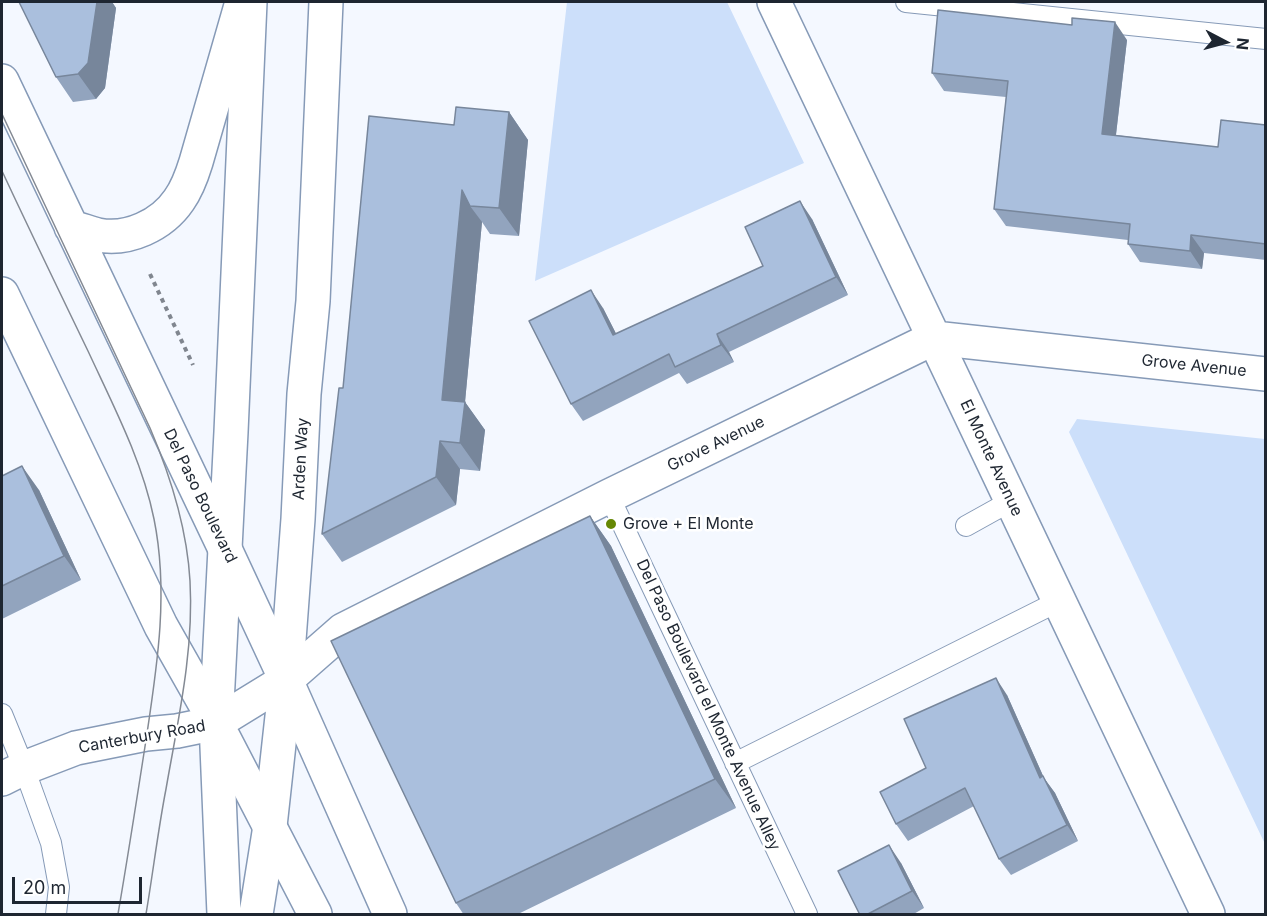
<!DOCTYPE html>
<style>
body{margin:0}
#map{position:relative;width:1267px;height:916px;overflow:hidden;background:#f4f8ff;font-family:Inter,sans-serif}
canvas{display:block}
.frame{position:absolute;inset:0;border:3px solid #1e2631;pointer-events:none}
.north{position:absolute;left:1195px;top:12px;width:60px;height:60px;-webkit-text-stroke:4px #fff;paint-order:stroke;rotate:96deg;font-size:16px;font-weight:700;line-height:24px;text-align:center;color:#1e2631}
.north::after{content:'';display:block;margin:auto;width:21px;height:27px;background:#1e2631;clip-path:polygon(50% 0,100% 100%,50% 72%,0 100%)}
.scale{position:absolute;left:12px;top:877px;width:130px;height:27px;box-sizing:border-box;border:3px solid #1e2631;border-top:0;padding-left:8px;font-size:18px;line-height:21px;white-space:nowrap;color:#1e2631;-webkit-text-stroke:4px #fff;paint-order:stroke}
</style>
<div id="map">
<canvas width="1267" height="916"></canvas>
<div class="frame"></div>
<div class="north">N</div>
<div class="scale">20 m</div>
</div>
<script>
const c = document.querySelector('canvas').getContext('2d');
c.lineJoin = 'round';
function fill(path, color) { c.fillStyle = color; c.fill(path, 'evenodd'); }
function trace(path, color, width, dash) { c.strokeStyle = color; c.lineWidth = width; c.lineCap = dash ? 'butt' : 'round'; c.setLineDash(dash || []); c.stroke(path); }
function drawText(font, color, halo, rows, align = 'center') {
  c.font = font + ' Inter,sans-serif'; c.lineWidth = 5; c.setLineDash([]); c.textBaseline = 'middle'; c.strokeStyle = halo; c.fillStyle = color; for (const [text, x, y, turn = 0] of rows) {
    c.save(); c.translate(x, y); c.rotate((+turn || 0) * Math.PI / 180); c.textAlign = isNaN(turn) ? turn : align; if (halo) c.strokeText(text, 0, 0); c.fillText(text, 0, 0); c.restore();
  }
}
const green = new Path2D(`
 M567,2H727L804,163L535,281Z
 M1077,419L1265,439V844L1069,432Z`);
const path = new Path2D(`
 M150,274L193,365`);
const service = new Path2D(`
 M906,2L1266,39
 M609,496L807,914
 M966,526L1011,501
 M2,714L24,768L51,843L59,887L56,914
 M735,763L1059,601`);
const minor = new Path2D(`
 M934,338L1208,914
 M2,779L24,768L76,748L146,734L177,731L216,723`);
const secondary = new Path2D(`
 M774,2L934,338
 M2,81L225,549L286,680L390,914
 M71,227C80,229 89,233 98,235C128,241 162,225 179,200C187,189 192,175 196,162L242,2
 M2,294L161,626L216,723L315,914
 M216,723L286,680L343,630L609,496L934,338L1266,374`);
const primary = new Path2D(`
 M224,914L216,723L231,432L250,2
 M256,914L270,826L286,680L298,519L304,394L313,301L326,2`);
const tram = new Path2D(`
 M2,114L150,428C171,477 187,528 190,581C194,651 178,720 166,789C158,830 153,873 146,914
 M2,171C30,231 59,291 88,351C113,405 142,460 154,519C169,593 157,667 146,740C137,798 128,856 118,914`);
const wall = new Path2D(`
 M19,2H112L116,8L105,88L96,99L73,102L56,77Z
 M1127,40L1116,135L1218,147L1266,125V260L1204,253L1202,269L1140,262L1128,244V240L1006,226L994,209L1006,97L944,91L932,73Z
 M509,112L528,140L519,236L490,234L482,222L465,402L485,430L480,471L460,469L456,505L342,562L322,534L343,388L454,125Z
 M812,219L848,295L729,352L734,362L687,384L679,373L583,421L571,404L603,308L616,334L763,266Z
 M2,476L39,490L81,580L2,619Z
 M590,516L611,546L736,808L516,915H464L456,903Z
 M1007,695L1044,778L1055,793L1078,841L1011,875L999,859L974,806L908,841L896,824Z
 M901,863L924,908L912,915H860Z`);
const shadedWall = new Path2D(`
 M97,2H112L116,8L105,88L96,99L78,74Z
 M1115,22L1127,40L1114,151L1102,134Z
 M509,112L528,140L519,236L499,208Z
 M462,190L470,206L482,222L463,423L465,402L485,430L480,471L460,443L442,400Z
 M800,201L812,219L848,295L836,277Z
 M1191,235L1204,253L1202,269L1190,251Z
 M591,290L603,308L626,353L613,335Z
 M717,334L729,352L734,362L721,345Z
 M440,441L460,469L456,505L436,477Z
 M22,466L39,490L81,580L64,556Z
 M590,516L611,546L736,808L715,779Z
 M996,678L1007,695L1044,778L1055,793L1078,841L1067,825L1040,778Z
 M889,845L901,863L924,908L912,891Z`);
const building = new Path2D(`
 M19,2H97L88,63L78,74L56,77Z
 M938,10L1072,25V18L1115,22L1102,134L1218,147L1221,120L1266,125V244L1191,235L1190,251L1128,244L1130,224L994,209L1008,81L932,73Z
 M456,107L509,112L499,208L470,206L462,190L442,400L465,402L460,443L440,441L436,477L322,534L339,388H343L369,116L454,125Z
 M800,201L836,277L717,334L721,345L675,367L669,354L571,404L529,321L591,290L613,335L763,266L745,227Z
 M22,466L64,556L2,586V476Z
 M590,516L715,779L456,903L331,641Z
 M996,678L1040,778L1043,776L1067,825L999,859L965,788L896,824L880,792L926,768L904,719Z
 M889,845L912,891L866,915H860L838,871Z`);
const markers = [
 [611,524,6,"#658704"]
];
const streetNames = [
 ["Grove Avenue",1194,366,6],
 ["Grove Avenue",716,444,-26],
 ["El Monte Avenue",991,458,65],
 ["Arden Way",301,459,-87],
 ["Del Paso Boulevard",200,496,64],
 ["Del Paso Boulevard el Monte Avenue Alley",708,705,65],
 ["Canterbury Road",142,737,-10]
];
const poiNames = [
 ["Grove + El Monte",623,524]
];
fill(green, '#ccdffa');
trace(service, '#869ab7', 22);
trace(minor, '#869ab7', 36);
trace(secondary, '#869ab7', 36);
trace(primary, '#869ab7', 36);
trace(path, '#80868f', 4, [4.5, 4.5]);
trace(service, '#fff', 20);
trace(minor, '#fff', 33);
trace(secondary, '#fff', 33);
trace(primary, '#fff', 33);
trace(tram, '#848a94', 1.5);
fill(wall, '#92a4be');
fill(shadedWall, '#77869b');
fill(building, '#aabfdd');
trace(building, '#77869b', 1.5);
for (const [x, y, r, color] of markers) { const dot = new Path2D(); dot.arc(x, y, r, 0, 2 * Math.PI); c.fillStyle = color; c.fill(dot); trace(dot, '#fff', 2); }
drawText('16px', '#1e2631', '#fff', streetNames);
drawText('16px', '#1e2631', '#fff', poiNames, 'left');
</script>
